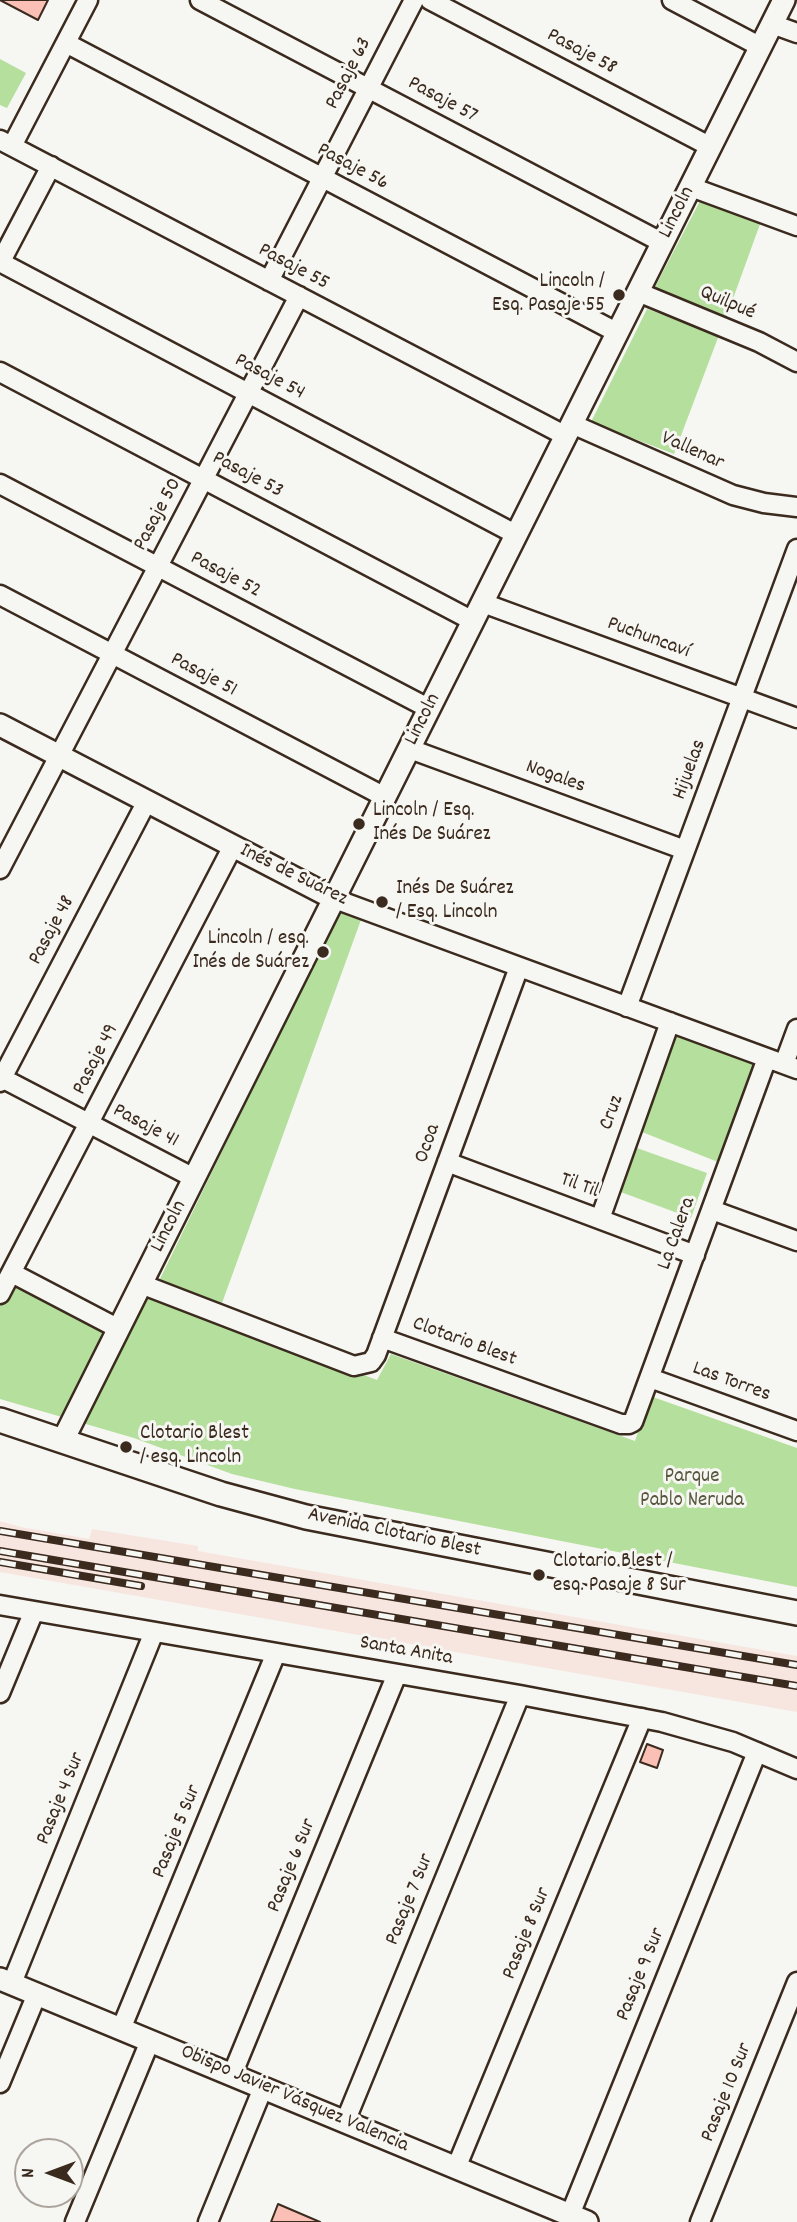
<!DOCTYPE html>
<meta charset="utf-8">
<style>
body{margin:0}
#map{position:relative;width:797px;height:2222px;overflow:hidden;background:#f6f6f2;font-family:Dekko,sans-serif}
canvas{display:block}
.north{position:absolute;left:14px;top:2138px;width:70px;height:70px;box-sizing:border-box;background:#f6f6f2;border:2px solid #aba49d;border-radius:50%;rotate:270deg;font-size:19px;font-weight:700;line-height:28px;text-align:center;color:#3b2a1e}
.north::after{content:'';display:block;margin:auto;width:24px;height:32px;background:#3b2a1e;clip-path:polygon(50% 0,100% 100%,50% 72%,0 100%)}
</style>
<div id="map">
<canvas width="797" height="2222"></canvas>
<div class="north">N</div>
</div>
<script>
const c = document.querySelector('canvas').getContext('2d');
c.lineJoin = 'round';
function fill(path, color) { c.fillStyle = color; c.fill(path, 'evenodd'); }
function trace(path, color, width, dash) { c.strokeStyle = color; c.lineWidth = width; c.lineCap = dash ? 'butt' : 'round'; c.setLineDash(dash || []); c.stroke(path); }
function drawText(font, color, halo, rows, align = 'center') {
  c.font = font + ' Dekko,sans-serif'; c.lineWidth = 6; c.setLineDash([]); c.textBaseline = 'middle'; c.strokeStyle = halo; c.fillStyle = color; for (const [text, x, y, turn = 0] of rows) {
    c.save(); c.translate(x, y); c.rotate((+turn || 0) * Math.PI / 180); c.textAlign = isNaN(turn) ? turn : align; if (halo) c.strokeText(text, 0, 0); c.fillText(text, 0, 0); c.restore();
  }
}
const built = new Path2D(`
 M0,1521L21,1527L89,1539L92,1529L198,1546V1551L797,1656V1712L0,1572Z`);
const green = new Path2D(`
 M0,59L26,73L7,108L0,105Z
 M701,199L760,224L726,318L654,289Z
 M647,309L719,335L674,454L591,422Z
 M340,909L362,917L222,1303L159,1281Z
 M676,1030L757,1062L718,1162L637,1130Z
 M634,1147L707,1173L691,1218L618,1191Z
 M15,1286L125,1339L148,1296L377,1380L391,1354L635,1441L650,1396L797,1448V1587L295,1489L232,1474L134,1438L0,1399V1306Z`);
const building = new Path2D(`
 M0,0H48L38,20Z
 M647,1744L663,1750L657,1768L640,1762Z
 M278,2204L320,2222H271Z`);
const minor = new Path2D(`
 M200,0L663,243
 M430,0L711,147
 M672,0L761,47
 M772,24L797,33
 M66,43L618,333
 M0,140L566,436
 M12,146L88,0
 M691,187L797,226
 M0,262L517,535
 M0,263L51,166
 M269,281L414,0
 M638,292L759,342L797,362
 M0,372L473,621
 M572,424L733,495L764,503L797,507
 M0,484L430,709
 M0,595L385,797
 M483,603L797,718
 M410,749L685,850
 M0,869L299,296
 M335,899L797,1069
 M627,1007L797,549
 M784,1064L797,1029
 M0,1077L194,1178
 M0,1082L147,801
 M447,1162L695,1255
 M712,1210L797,1241
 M600,1219L670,1022
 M12,1273L119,1329
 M141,1284L354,1366L371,1362L376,1355L519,967
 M0,1294L233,846
 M382,1338L621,1424H629L633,1422L767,1058
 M650,1378L797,1431
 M0,1605L520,1695L662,1722L733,1742L797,1769
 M0,1693L34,1611
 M12,1983L154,1632
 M121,2029L276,1653
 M232,2075L397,1674
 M0,2083L37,1994
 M345,2122L520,1695
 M456,2168L642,1718
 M570,2215L757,1752
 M75,2222L150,2041
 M208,2222L263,2088
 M700,2222L797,1982`);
const tertiary = new Path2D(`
 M0,725L335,899
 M63,1440L784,0
 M0,1979L587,2222`);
const secondary = new Path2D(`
 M0,1420L221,1494L306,1517L797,1613`);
const rail = new Path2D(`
 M0,1531L797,1665
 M0,1551L797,1686
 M0,1562L141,1586`);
const markers = [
 [619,295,7,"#3b2a1e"],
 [359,824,7,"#3b2a1e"],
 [382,902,7,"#3b2a1e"],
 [323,952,7,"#3b2a1e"],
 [126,1447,7,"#3b2a1e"],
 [539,1575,7,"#3b2a1e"]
];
const streetNames = [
 ["Pasaje 58",581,53,28],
 ["Pasaje 63",350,74,-63],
 ["Pasaje 57",442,101,28],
 ["Pasaje 56",352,168,28],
 ["Lincoln",678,213,-63],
 ["Pasaje 55",293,268,28],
 ["Quilpué",727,304,23],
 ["Pasaje 54",269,378,28],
 ["Vallenar",692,452,24],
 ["Pasaje 53",247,476,28],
 ["Pasaje 50",159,515,-62],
 ["Pasaje 52",225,576,28],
 ["Puchuncaví",648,639,20],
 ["Pasaje 51",203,676,28],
 ["Lincoln",424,720,-63],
 ["Hijuelas",691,770,-70],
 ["Nogales",555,778,20],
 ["Inés de Suárez",293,876,26],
 ["Pasaje 48",53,931,-62],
 ["Pasaje 49",97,1060,-63],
 ["Cruz",613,1113,-70],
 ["Pasaje 41",145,1127,28],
 ["Ocoa",429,1144,-70],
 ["Til Til",579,1187,20],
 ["Lincoln",170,1227,-63],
 ["La Calera",678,1234,-70],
 ["Clotario Blest",464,1343,20],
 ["Las Torres",731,1383,20],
 ["Avenida Clotario Blest",394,1534,12],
 ["Santa Anita",406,1652,10],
 ["Pasaje 4 Sur",62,1799,-68],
 ["Pasaje 5 Sur",178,1832,-68],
 ["Pasaje 6 Sur",293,1866,-68],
 ["Pasaje 7 Sur",411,1900,-68],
 ["Pasaje 8 Sur",528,1934,-68],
 ["Pasaje 9 Sur",642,1975,-68],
 ["Pasaje 10 Sur",728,2093,-68],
 ["Obispo Javier Vásquez Valencia",294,2100,23]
];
const poiNames = [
 ["Lincoln /",605,283,"right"],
 ["Esq. Pasaje 55",605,307,"right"],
 ["Lincoln / Esq.",373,812],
 ["Inés De Suárez",373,836],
 ["Inés De Suárez",396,890],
 ["/ Esq. Lincoln",396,914],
 ["Lincoln / esq.",309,940,"right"],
 ["Inés de Suárez",309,964,"right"],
 ["Clotario Blest",140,1435],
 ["/ esq. Lincoln",140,1459],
 ["Clotario Blest /",553,1563],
 ["esq. Pasaje 8 Sur",553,1587]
];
const parkNames = [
 ["Parque",692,1478],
 ["Pablo Neruda",692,1502]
];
fill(built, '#f7e6e0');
fill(green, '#b4df9c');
fill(building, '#fabfb5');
trace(building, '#3b2a1e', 2);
trace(minor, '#3b2a1e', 23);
trace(tertiary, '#3b2a1e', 26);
trace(secondary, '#3b2a1e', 28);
trace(minor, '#f6f6f2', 18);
trace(tertiary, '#f6f6f2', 21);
trace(secondary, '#f6f6f2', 23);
trace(rail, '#3b2a1e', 8);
trace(rail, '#f6f6f2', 5, [16]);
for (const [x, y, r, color] of markers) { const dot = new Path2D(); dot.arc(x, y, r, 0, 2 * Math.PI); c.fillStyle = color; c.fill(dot); trace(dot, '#f6f6f2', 2.5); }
drawText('21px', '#3b2a1e', '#f6f6f2', streetNames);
drawText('21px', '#3b2a1e', '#f6f6f2', poiNames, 'left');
drawText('21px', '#59573e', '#f6f6f2', parkNames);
</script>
